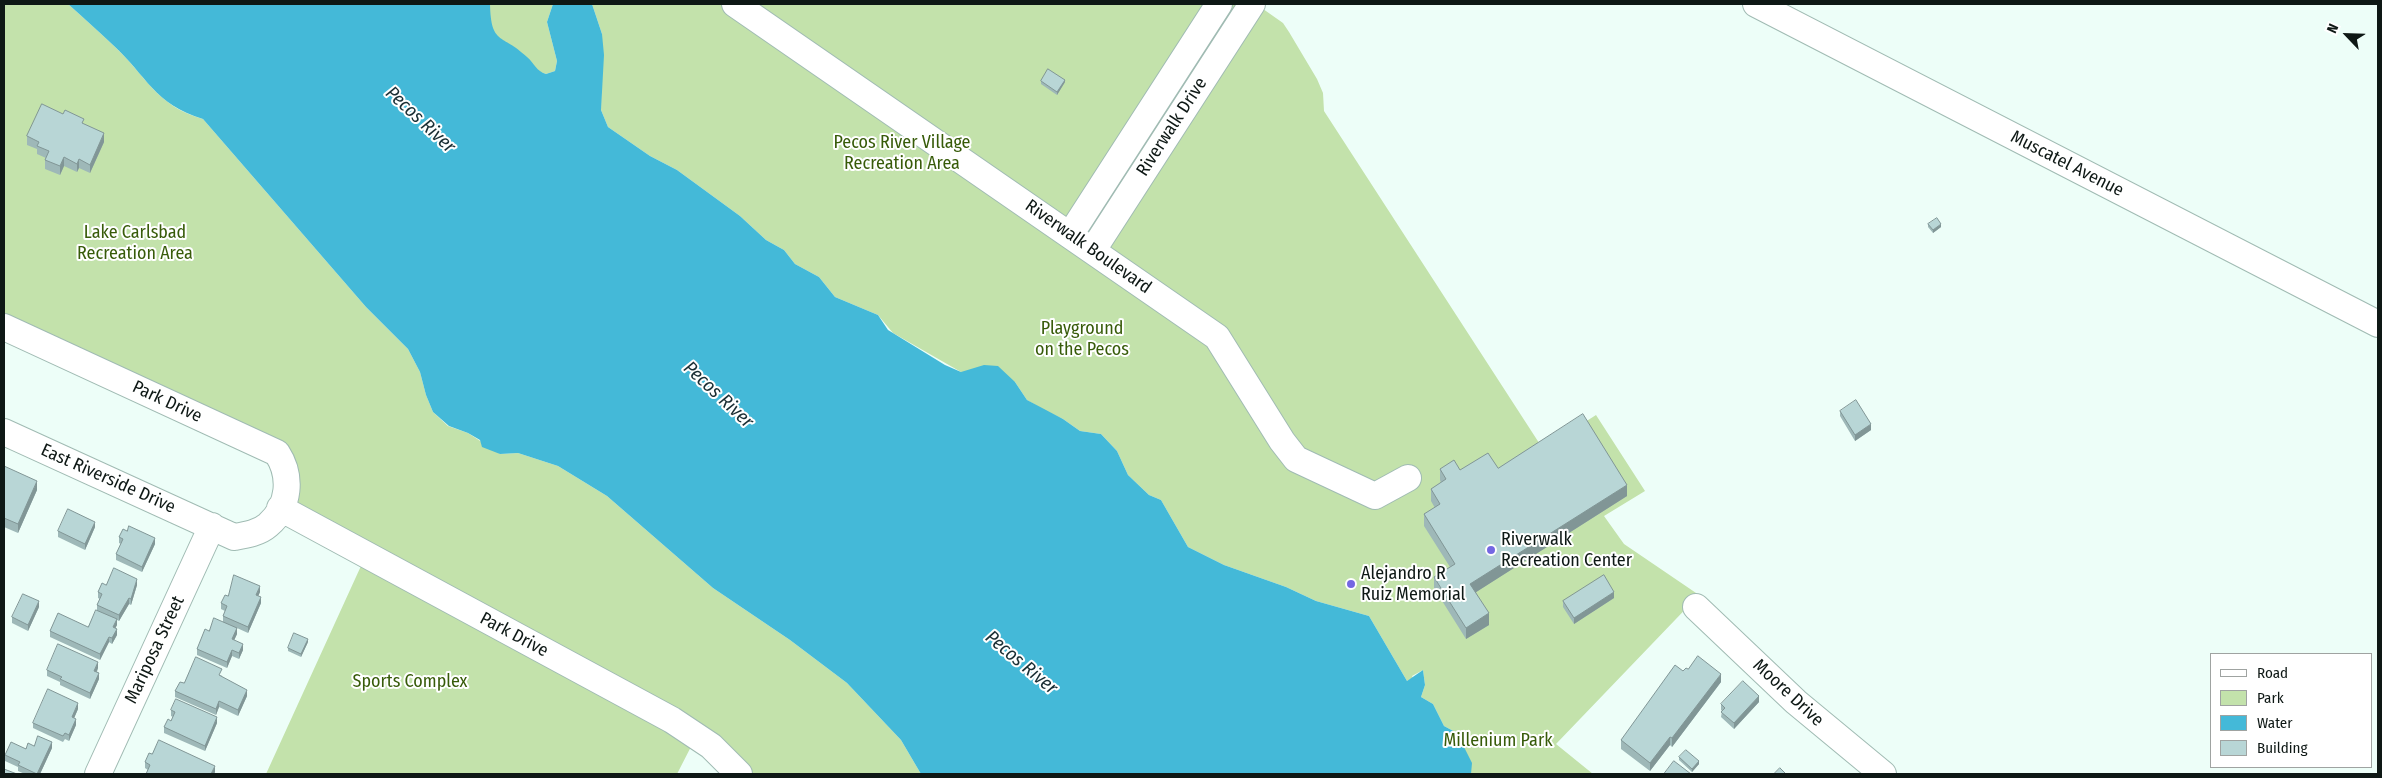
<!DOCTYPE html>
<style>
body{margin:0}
#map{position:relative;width:2382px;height:778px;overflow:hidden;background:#edfef8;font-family:"Fira Sans Condensed",sans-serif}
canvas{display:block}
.frame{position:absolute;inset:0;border:5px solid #0e1815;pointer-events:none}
.legend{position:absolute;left:2210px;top:653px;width:162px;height:115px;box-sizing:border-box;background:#fff;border:1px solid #9fa3a1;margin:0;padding:6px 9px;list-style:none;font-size:15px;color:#0e1815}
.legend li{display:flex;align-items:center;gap:10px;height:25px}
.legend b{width:25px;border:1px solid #9fa3a1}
.north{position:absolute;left:2322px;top:10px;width:50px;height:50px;-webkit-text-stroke:4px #fff;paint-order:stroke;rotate:294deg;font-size:14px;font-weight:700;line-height:20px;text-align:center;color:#0e1815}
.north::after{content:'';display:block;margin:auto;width:18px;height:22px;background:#0e1815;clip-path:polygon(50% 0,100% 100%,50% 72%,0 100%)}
</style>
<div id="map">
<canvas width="2382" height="778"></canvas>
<div class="frame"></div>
<ul class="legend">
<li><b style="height:6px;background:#fff"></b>Road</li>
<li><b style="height:14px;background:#c3e2ab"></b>Park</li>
<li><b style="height:14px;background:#44b9d8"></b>Water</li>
<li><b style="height:14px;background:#b8d6d6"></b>Building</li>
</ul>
<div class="north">N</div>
</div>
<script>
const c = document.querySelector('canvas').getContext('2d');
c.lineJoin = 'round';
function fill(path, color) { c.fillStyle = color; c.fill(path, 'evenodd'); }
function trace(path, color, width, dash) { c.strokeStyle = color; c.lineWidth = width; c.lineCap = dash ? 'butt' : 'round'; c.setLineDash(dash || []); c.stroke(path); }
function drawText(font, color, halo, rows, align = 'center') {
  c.font = font + ' "Fira Sans Condensed",sans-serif'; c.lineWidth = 4; c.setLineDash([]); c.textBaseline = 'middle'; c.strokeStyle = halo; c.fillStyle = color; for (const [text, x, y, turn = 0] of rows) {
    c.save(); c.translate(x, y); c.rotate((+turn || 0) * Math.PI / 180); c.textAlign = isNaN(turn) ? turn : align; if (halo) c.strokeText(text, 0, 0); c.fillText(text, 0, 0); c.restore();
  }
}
const green = new Path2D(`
 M4,4H68C83,17 98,31 113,45C146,75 156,106 203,119L366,307L408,349L420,372L426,395L433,412L448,426L468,433L500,454L518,453L558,466L607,496L713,588L790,640L847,683L901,740L921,774H739L697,735L677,774H266L366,555L280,508L284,463L4,327Z
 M490,4H553L547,22L557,61L555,71L546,74L537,71C527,51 496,46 490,24C489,18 490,10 490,4Z
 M592,4H1256L1283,23L1289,32L1317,79L1323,93L1324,111L1543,449L1596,415L1645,491L1604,516L1624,544L1699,595L1556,744L1593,774H1471L1457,733L1444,726L1433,704L1421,697L1425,685L1423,670L1412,676L1413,678L1407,681L1369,616L1316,601L1286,587L1224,565L1188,547L1161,500L1149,495L1128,475L1117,451L1101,434L1080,431L1063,419L1042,409L1027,400L1015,382L961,372L893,333L878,315L835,297L819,277L795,264L784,250L766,240L740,216L677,170L650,156L608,127L601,110L602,34Z`);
const water = new Path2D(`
 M68,4H490C491,46 502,33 527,57C535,64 536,71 546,74L555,71L557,61L547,22L553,4H592L602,34L604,55L601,110L608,127L650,156L677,170L740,216L766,240L784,250L795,264L819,277L835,297L878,315L888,330L945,365L961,372L984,365L998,366L1015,382L1027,400L1063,419L1080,431L1101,434L1117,451L1128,475L1149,495L1161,500L1188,547L1224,565L1286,587L1316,601L1369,616L1407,681L1423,670L1425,685L1421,697L1433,704L1444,726L1457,733L1472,763L1471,774H921L901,740L847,683L790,640L713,588L607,496L558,466L518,453L500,454L482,447L480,440L468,433L449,426L433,412L426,395L420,372L408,349L366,307L203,119C154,104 147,76 113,45C98,31 83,17 68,4Z`);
const minor = new Path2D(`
 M735,4L1217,337L1282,441L1296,459L1375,496L1408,478
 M1756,4L2378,324
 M1070,235L1219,4
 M1093,250L1252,4
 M4,327L277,453C292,476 290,506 268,525C259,533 246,535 234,537L4,432
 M280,508L672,720L711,746L739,774
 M1696,607L1796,702L1883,774
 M98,774L212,526`);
const wall = new Path2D(`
 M1041,81L1065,82L1057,95L1041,84Z
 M84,124L104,142L90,173L79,168L77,172L64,166L60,175L45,169V160L46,158L37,154V149L27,145V136Z
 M1928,224L1941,227L1933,233L1928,227Z
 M1840,411L1871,430L1855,441L1840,416Z
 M4,466L37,490L18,533L4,527Z
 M1498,468L1627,496L1476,592L1489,625L1466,639L1434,588V577L1450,567L1424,526V514L1435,508L1431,501V489L1441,483L1440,480V469L1460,470Z
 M95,527L85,550L58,537V531Z
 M127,531L155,544L142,572L116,560V554L121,544L119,543V537Z
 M106,585H137L131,605L129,604L119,621L117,620V625L115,628L117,635L112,644L109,642L100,660L50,637V631L88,627L97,610V605L100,599L98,598V592Z
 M260,592L258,596L261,603L248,633L237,628V634L234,640L243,650L239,659L232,656L227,668L197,655V649L209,631L223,622V616L225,611L221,609V603L228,596Z
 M1614,598L1574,624L1563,607V601Z
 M39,607L28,631L12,623V617Z
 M308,642L301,657L288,651V648Z
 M98,668L97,672L99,679L90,699L60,685V682L47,676V670Z
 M1688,669L1721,682L1672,747L1670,745L1650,771L1621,749V740L1683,671Z
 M222,675L221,676L247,696L238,716L219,707L216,715L175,697V691L184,683Z
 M1759,702L1734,729L1721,717L1722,711L1721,710V704Z
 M78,709L74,718L76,725L69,741L65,739L63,742L33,728V723Z
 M171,710L217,723L205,751L164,733V727L171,721L173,717L171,716Z
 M34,746L52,748L40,774H25L18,771V767L5,761V755Z
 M152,754L215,772L214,774H146L148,770L145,768V762Z
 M1679,757L1699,764L1692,772L1679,760Z`);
const shadedWall = new Path2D(`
 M1065,80V82L1057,95V92Z
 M104,133V142L90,173V165Z
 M64,157V166L60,175V166Z
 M79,159V168L77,172V164Z
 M1941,224V227L1933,233V230Z
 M1871,424V430L1855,441V435Z
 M37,481V490L18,533V524Z
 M1627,485V496L1470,596V584Z
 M95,522V527L85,550V544Z
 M155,538V544L142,572V567Z
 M137,579V585L131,605V599Z
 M260,586V592L256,601V595Z
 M1614,592V598L1574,624V618Z
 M261,597V603L248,633V627Z
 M129,598V604L119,621V615Z
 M39,601V607L28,631V625Z
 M1489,613V625L1466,639V628Z
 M117,619V625L113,633V627Z
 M237,628V634L232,645V639Z
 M117,629V635L112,644V638Z
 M109,637V642L100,660V654Z
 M308,639V642L301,657V654Z
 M243,644V650L239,659V653Z
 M232,650V656L227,668V662Z
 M98,662V668L94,677V671Z
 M99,673V679L90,699V693Z
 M1721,674V682L1672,747V738Z
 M247,690V696L238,716V710Z
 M1759,696V702L1734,729V723Z
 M219,701V707L216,715V709Z
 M78,703V709L72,723V717Z
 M217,717V723L205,751V746Z
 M76,719V725L69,741V735Z
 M1670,737V745L1650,771V763Z
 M52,742V748L40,774H37Z
 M1699,761V764L1692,772V769Z
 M215,766V772L214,774H211Z`);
const building = new Path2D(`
 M1048,69L1065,80L1057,92L1041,81Z
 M42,104L63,114L65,110L84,119L82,123L104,133L90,165L79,159L77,164L64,157L60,166L45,160L49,151L37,146L39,142L27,136Z
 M1937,218L1941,224L1933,230L1928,224Z
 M1856,400L1871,424L1855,435L1840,411Z
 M1583,414L1627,485L1470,584L1489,613L1466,628L1434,577L1455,564L1424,514L1440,504L1431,489L1446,479L1440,469L1454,460L1460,470L1488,453L1498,468Z
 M4,466L37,481L18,524L4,518Z
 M68,509L95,522L85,544L58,531Z
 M129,526L155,538L142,567L116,554L123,539L119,537L123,529L127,531Z
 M114,568L137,579L131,599L129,598L119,615L97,605L102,594L98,592L102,583L106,585Z
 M234,575L260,586L256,595L261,597L248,627L223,616L227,606L221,603L225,595L228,596Z
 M1604,575L1614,592L1574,618L1563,601Z
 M23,594L39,601L28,625L12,617Z
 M96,610L117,619L113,627L117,629L112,638L109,637L100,654L50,631L58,613L88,627Z
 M214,618L237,628L232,639L243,644L239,653L232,650L227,662L197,649L205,629L209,631Z
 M294,633L308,639L301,654L288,648Z
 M58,644L98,662L94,671L99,673L90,693L60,679L62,677L47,670Z
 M1698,656L1721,674L1672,738L1670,737L1650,763L1621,740L1675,665L1683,671L1686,668L1688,669Z
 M196,657L222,669L219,675L247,690L238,710L219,701L216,709L175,691L180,682L184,683Z
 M1743,681L1759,696L1734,723L1721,712L1725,708L1721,704Z
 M48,689L78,703L72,717L76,719L69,735L65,733L63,736L33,723Z
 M176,699L217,717L205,746L164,727L168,719L171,721L175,712L171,710Z
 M38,736L52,742L37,774L18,765L20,762L5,755L11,742L26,749L28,743L34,746Z
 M159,740L215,766L211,774H146L150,765L145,762L149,753L152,754Z
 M1686,750L1699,761L1692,769L1679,757Z
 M1674,761L1691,774H1664Z
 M1780,768L1786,774H1774Z
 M4,769L17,774H4Z`);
const markers = [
 [1491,550,5,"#7467e2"],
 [1351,584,5,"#7467e2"]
];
const streetNames = [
 ["Riverwalk Drive",1172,127,-57],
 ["Muscatel Avenue",2067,164,27],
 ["Riverwalk Boulevard",1088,247,35],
 ["Park Drive",167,402,25],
 ["East Riverside Drive",108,479,24],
 ["Park Drive",514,635,28],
 ["Mariposa Street",155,650,-65],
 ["Moore Drive",1788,693,43]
];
const parkNames = [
 ["Pecos River Village",902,143],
 ["Recreation Area",902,164],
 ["Lake Carlsbad",135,233],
 ["Recreation Area",135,254],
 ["Playground",1082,329],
 ["on the Pecos",1082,350],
 ["Sports Complex",410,682],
 ["Millenium Park",1498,741]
];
const poiNames = [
 ["Riverwalk",1501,540],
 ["Recreation Center",1501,561],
 ["Alejandro R",1361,574],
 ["Ruiz Memorial",1361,595]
];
const waterNames = [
 ["Pecos River",420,120,43],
 ["Pecos River",718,395,43],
 ["Pecos River",1021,663,40]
];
fill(green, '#c3e2ab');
fill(water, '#44b9d8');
trace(minor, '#a0bbb3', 28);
trace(minor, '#fff', 26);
fill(wall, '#9eb8b8');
fill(shadedWall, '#819696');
fill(building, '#b8d6d6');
trace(building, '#819696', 1);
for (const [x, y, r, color] of markers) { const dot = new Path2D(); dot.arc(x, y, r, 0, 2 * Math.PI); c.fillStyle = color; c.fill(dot); trace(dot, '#fff', 2); }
drawText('18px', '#0e1815', '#fff', streetNames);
drawText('18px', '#375b09', '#fff', parkNames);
drawText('18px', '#0e1815', '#fff', poiNames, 'left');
drawText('italic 19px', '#1a2e34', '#fff', waterNames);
</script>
